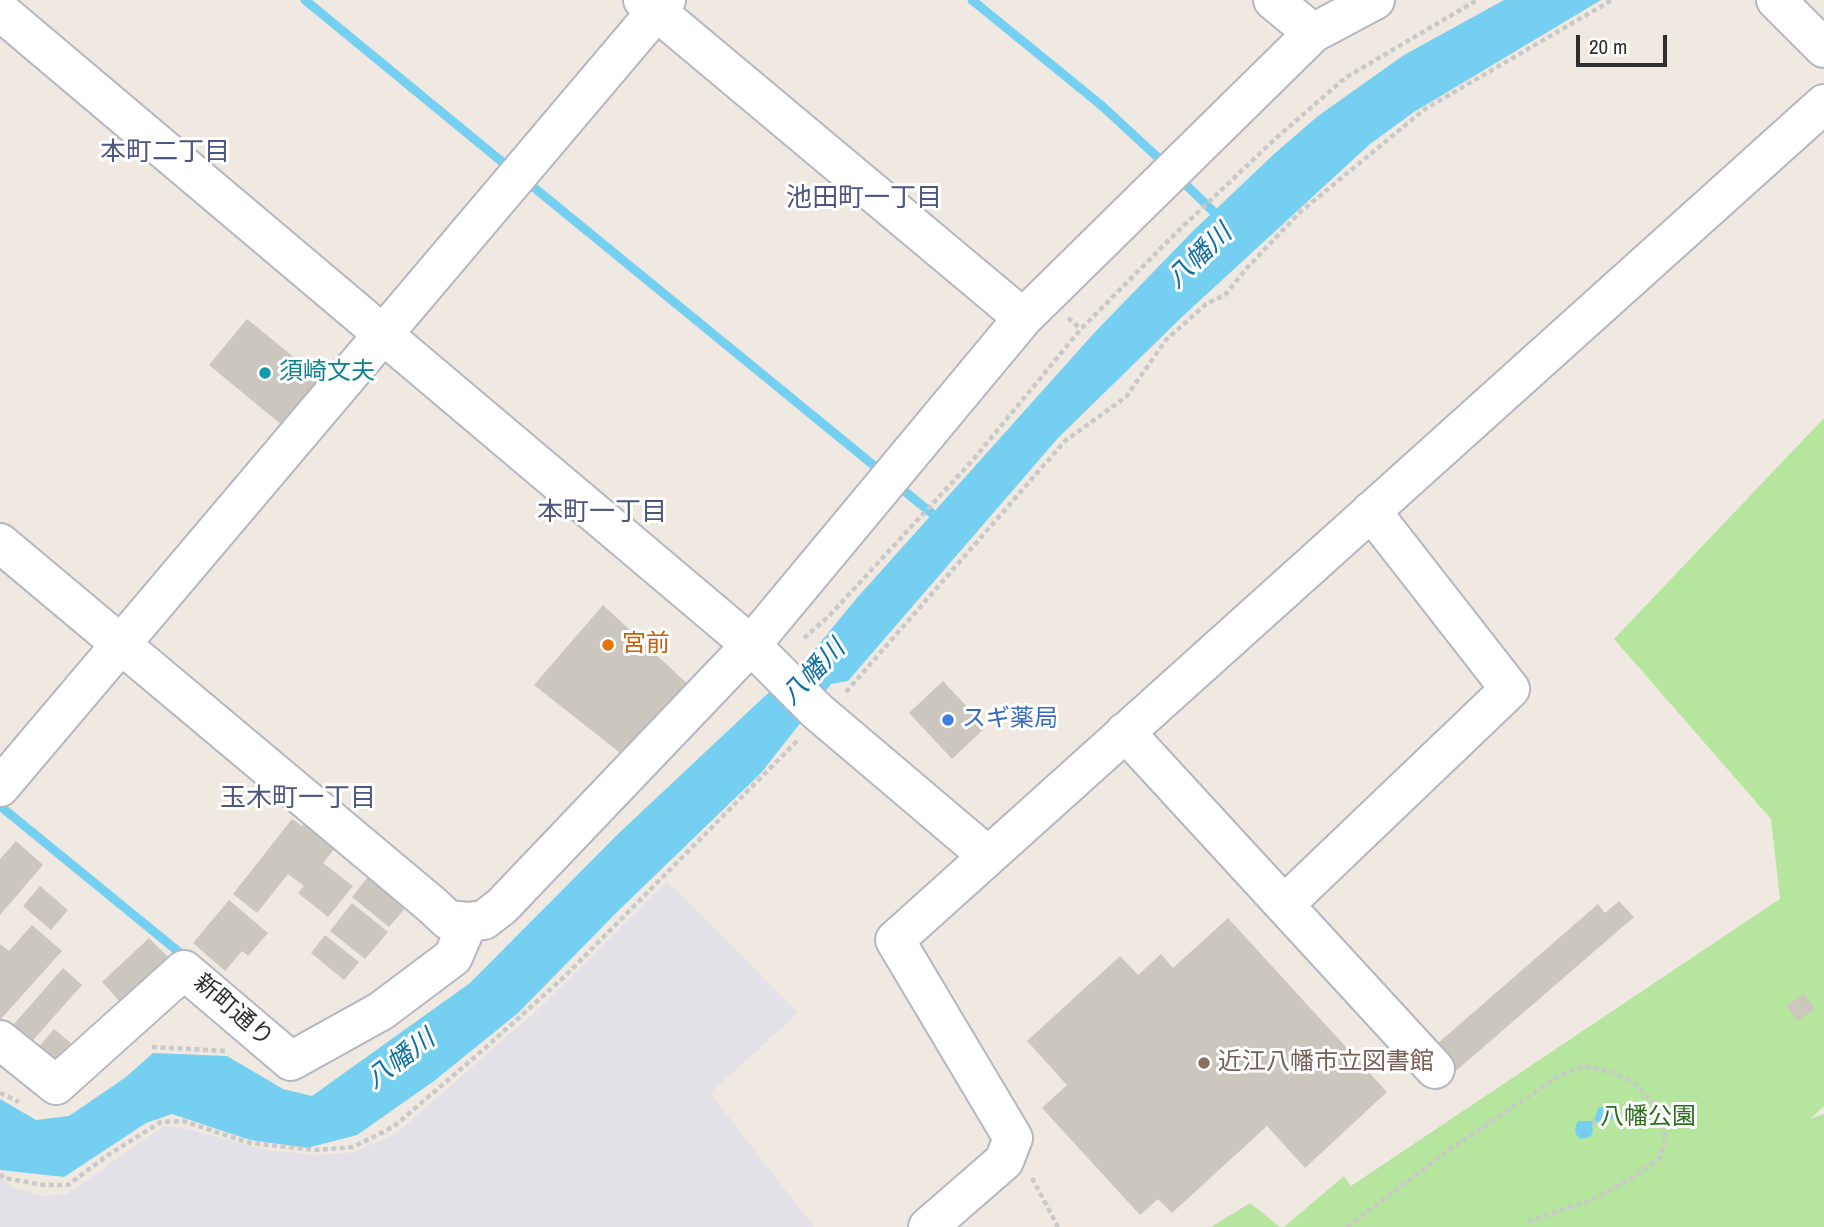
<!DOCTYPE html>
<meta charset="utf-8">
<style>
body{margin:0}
#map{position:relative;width:1824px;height:1227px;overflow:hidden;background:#efe9e1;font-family:"Archivo Narrow",sans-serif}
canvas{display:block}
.scale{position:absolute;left:1576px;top:35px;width:91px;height:32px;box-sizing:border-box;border:4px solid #2e2e2e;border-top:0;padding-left:9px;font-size:21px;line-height:24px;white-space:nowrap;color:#2e2e2e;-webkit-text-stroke:5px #fff;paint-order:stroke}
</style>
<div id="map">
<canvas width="1824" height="1227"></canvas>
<div class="scale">20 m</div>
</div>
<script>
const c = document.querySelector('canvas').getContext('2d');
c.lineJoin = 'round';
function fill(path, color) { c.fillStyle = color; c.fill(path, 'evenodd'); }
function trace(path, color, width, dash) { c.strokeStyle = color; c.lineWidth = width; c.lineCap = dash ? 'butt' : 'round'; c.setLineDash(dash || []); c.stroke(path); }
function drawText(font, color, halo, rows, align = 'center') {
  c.font = font + ' "Archivo Narrow","Noto Sans JP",sans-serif'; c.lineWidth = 6; c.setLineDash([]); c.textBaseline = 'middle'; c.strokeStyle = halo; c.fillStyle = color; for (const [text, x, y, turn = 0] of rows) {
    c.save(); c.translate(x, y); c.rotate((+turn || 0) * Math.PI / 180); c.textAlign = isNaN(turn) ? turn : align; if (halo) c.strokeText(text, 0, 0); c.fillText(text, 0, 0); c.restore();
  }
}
const industrial = new Path2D(`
 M667,881L798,1013L710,1093L814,1227H0V1177L14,1188L42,1196L67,1194L164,1126L183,1128L267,1150L316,1155L355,1152L397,1133L545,1003Z`);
const green = new Path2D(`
 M1824,418V1106L1810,1119L1824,1114V1227H1284L1344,1176L1351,1186L1780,899L1771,819L1614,639Z
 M1250,1203L1280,1227H1211Z`);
const water = new Path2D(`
 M1504,0H1601L1414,112L1370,144L1183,316L1058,438L848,681L831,684L761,773L616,913L518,1013L434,1081L357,1135L307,1148L250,1140L172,1114L146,1123L64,1177L0,1170V1099L36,1120L69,1116L126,1077L153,1053L227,1056L283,1089L312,1096L470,983L618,834L815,649L856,599L1095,332L1193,231L1274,154L1318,116L1404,55Z
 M1609,1105L1614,1108L1615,1114L1613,1119L1597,1122L1592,1125L1593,1132L1590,1137L1580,1139C1574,1133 1574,1128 1578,1121H1591L1595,1118L1598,1108Z`);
const stream = new Path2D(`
 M305,0L512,170
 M972,0L1101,105L1165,164
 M1177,176L1220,218
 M526,181L883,473
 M897,485L940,520
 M0,806L179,952`);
const building = new Path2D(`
 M247,319L322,380L283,426L209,365Z
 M603,605L694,690L629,760L534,685Z
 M943,681L986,727L952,759L909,713Z
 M309,817L340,842L323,863L353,886L328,917L298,893L304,886L288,874L257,913L233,894L292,819L302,826Z
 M16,841L43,865L0,915V859Z
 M370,874L408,905L389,927L352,897Z
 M40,886L68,910L51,930L23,906Z
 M229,900L268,933L248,956L242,951L225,971L193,943Z
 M1619,901L1634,917L1450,1076L1437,1044L1598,904L1605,913Z
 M352,903L388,932L365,959L330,931Z
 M1228,918L1387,1092L1305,1168L1267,1126L1172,1213L1158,1199L1140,1215L1042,1108L1067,1085L1027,1041L1120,956L1138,975L1161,954L1173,968Z
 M32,925L62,951L0,1020V944L9,951Z
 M325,935L359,962L344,980L311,953Z
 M149,938L171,960L123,1005L102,982Z
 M63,968L82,985L26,1048L7,1032Z
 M1804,993L1815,1009L1797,1021L1787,1006Z
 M54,1029L71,1043L49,1068L33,1054Z`);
const path = new Path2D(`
 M1068,318L1081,329
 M804,638L828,617L972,461L1081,329L1175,234L1275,139L1345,78L1477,0
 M846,692L1065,441L1126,397L1166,340L1206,304L1225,295L1246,269L1299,213L1425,109L1612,0
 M152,1047L227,1051
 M0,1093L19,1102
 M1593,1120L1595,1123
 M0,1174L4,1178L44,1185H68L108,1155L161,1122L183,1121L250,1143L316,1150L353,1147L393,1127L483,1050L564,977L798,740
 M1032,1178L1058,1227
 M1347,1227L1446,1152L1560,1075L1583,1066L1613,1072L1634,1083L1654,1103L1666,1137L1660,1158L1629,1180L1592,1200L1527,1222`);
const minor = new Path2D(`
 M643,0L1023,318
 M1273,0L1313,33
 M1776,0L1824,48
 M0,11L751,645L817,711L988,856
 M0,543L432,905L448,920L468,922L484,920L502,906L751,645L1023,318L1313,33L1375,0
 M1125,732L1435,1069
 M0,787L666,0
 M1284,905L1510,689L1371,511
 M0,1040L56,1085L184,970L291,1061L381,1011L453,957L468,922
 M928,1227L1004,1161L1013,1138L895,940L1824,104`);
const markers = [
 [265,373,7,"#0f9aa8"],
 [608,645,7,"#e8710a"],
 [948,720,7,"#3f7fe0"],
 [1204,1063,7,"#8d6e63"]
];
const cultureNames = [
 ["須崎文夫",279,373]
];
const foodNames = [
 ["宮前",622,645]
];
const shopNames = [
 ["スギ薬局",962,720]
];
const streetNames = [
 ["新町通り",233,1011,41]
];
const educationNames = [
 ["近江八幡市立図書館",1218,1063]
];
const parkNames = [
 ["八幡公園",1648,1118]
];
const neighbourhoodNames = [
 ["本町二丁目",165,153],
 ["池田町一丁目",864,199],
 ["本町一丁目",602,513],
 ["玉木町一丁目",298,799]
];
const waterNames = [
 ["八幡川",1200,257,-44],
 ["八幡川",814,673,-46],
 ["八幡川",401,1060,-37]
];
fill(industrial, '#e3e1e8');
fill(green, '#b6e59e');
fill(water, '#75cff0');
trace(stream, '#75cff0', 9);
fill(building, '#cbc7bf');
trace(minor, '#b4b7c1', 42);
trace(path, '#c9c9c9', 4.5, [5, 3.5]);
trace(minor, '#fff', 38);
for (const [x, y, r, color] of markers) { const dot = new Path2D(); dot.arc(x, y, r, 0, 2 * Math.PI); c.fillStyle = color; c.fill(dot); trace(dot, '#fff', 2.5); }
drawText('24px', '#0d838f', '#fff', cultureNames, 'left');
drawText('24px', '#c56008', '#fff', foodNames, 'left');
drawText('24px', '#366cbe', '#fff', shopNames, 'left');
drawText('24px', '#2e2e2e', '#fff', streetNames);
drawText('24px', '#785e54', '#fff', educationNames, 'left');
drawText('24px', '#2c6e1b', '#fff', parkNames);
drawText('26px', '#4d5680', '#fff', neighbourhoodNames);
drawText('italic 26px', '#0d6fa3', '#fff', waterNames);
</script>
